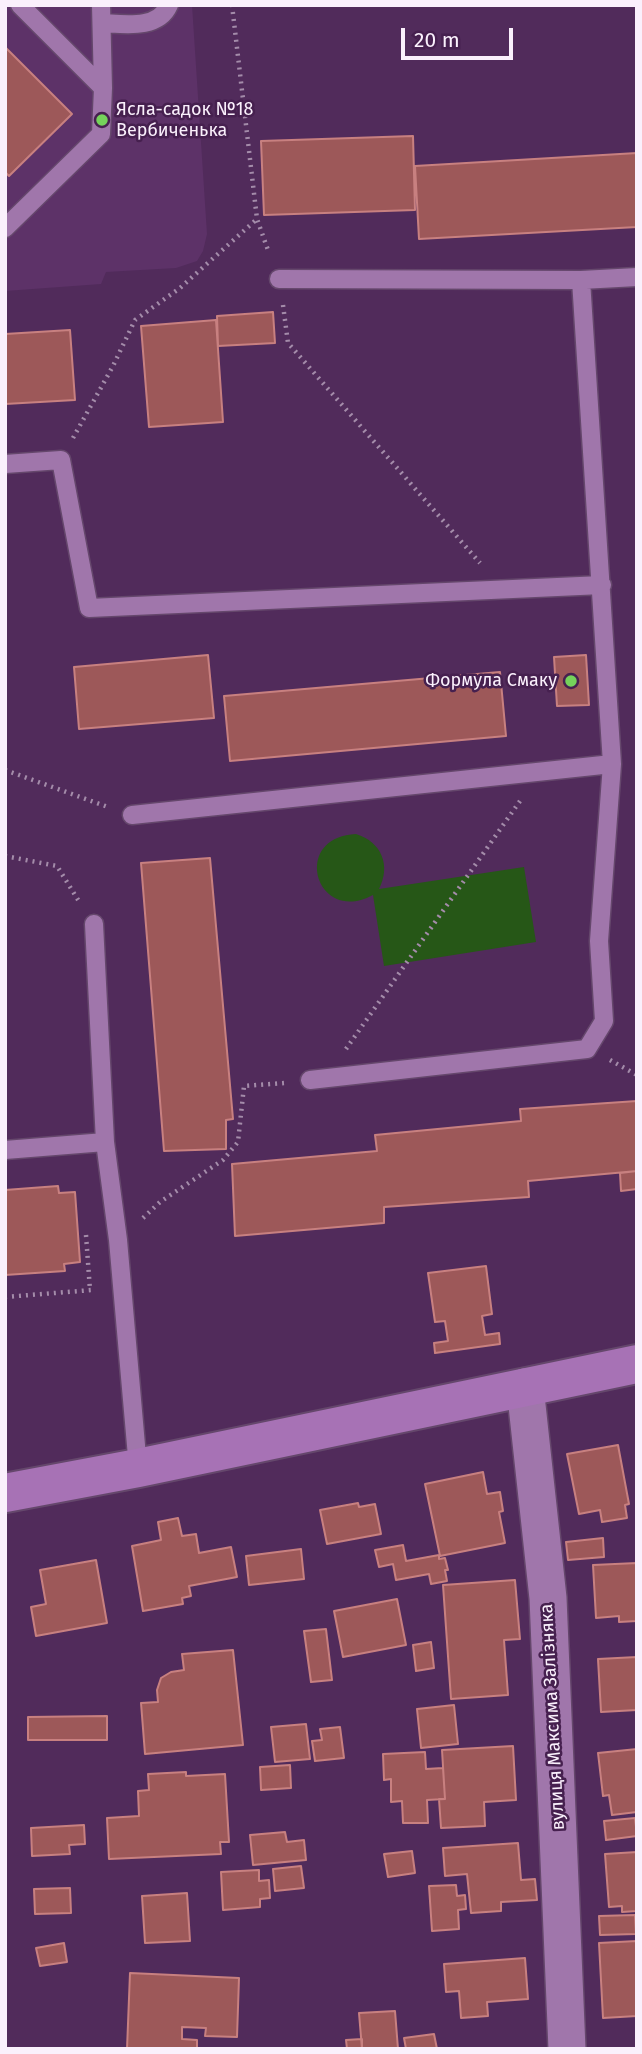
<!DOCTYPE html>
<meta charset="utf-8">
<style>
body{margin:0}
#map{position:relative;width:642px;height:2054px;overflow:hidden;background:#512b5b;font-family:"Fira Sans",sans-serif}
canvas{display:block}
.frame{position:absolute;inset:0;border:7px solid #faf0fc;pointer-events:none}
.scale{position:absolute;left:401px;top:28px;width:112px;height:32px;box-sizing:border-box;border:4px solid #faf0fc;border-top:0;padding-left:9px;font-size:21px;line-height:24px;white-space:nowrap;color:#faf0fc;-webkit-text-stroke:5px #46204f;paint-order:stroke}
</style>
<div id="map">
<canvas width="642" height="2054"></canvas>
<div class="frame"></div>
<div class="scale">20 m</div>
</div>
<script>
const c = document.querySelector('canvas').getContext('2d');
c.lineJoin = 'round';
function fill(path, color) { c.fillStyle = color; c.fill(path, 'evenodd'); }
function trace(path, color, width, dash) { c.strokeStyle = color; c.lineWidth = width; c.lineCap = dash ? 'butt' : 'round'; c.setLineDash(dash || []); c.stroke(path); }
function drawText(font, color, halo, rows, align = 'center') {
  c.font = font + ' "Fira Sans",sans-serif'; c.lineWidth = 5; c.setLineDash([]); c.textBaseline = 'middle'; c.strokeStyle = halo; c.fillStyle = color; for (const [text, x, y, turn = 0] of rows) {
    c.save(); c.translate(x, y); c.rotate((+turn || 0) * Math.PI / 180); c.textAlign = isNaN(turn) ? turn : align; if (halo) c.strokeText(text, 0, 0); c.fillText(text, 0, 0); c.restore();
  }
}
const built = new Path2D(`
 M5,5H192L207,234L203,251L197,261L176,268L106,272L101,284L5,291Z`);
const green = new Path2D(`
 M356,834C382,842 391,866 379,889L524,867L536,942L384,966L373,895C316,926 290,837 356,834Z`);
const building = new Path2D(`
 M5,47L72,114L9,176L5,172Z
 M413,136L415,210L264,215L261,141Z
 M637,153V227L419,239L415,166Z
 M273,312L275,343L218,346L217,316Z
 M216,320L223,422L149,427L141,326Z
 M70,330L75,400L5,404V334Z
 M208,655L214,718L79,729L74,667Z
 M586,655L589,705L557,706L554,657Z
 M500,672L506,736L230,761L224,696Z
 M210,858L233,1119L226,1120V1149L164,1151L141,863Z
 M637,1101V1171L528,1181L529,1197L384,1207V1223L235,1236L232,1164L377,1151L375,1135L521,1121L520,1109Z
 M637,1171V1189L621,1191L620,1173Z
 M58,1186L59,1193L75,1192L80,1262L64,1264L65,1271L5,1275V1190Z
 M486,1266L492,1314L482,1316L485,1335L499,1333L500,1344L435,1353L434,1343L448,1341L445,1321L435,1322L428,1273Z
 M618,1445L629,1504L625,1505L627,1518L602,1522L600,1510L579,1514L567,1454Z
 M483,1472L487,1494L500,1492L503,1511L499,1512L505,1543L440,1556L425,1484Z
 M358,1503L359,1507L375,1504L381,1534L327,1544L320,1510Z
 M178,1518L182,1536L196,1534L199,1553L231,1547L237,1577L189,1586L191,1596L182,1598L183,1604L143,1611L132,1546L161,1540L158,1522Z
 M603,1538L604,1557L568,1560L566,1542Z
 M403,1545L406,1561L439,1555V1559L445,1558L448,1570H445L447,1581L431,1584L429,1574L396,1580L393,1564L379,1567L375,1550Z
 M301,1549L304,1579L249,1585L246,1556Z
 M96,1560L107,1623L36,1636L31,1607L46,1604L40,1570Z
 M637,1563V1621L619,1622V1616L596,1618L593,1565Z
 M515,1580L520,1639L504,1640L508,1695L451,1699L443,1585Z
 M397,1599L406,1645L343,1657L334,1611Z
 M326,1629L332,1680L311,1682L304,1631Z
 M431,1642L434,1668L416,1671L413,1645Z
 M233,1650L243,1745L145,1754L141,1703L158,1702L157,1690L161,1678L171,1672L184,1670L182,1654Z
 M637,1657V1710L601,1712L598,1659Z
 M454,1705L458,1744L421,1748L417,1709Z
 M107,1716V1740H28V1717Z
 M306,1724L310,1759L275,1762L271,1727Z
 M340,1727L344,1758L315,1761L312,1741L322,1740L320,1729Z
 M513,1746L516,1800L484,1802L485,1826L441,1828L439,1799H445L442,1750Z
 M637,1749V1812L612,1815L609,1795L603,1796L598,1753Z
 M425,1752L426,1769L443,1768L445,1799L427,1800L428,1823H403L402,1801L391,1802V1779L384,1780L383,1754Z
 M290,1765L291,1788L261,1790L260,1767Z
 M186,1772V1776L225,1774L229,1842H220L221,1854L109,1859L107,1818L139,1816L138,1791L149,1790L148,1774Z
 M635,1818L637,1836L606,1840L604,1821Z
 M84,1825L85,1844L69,1845L70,1854L32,1856L31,1828Z
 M285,1832L287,1842L304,1840L306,1860L253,1865L250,1835Z
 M518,1843L521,1880L535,1879L537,1900L501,1902V1911L471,1913L467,1874L445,1876L443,1848Z
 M412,1851L415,1873L388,1877L384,1854Z
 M637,1852V1911L622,1912V1906L609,1907L605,1854Z
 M301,1866L304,1888L275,1891L273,1869Z
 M259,1870V1881L269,1880L270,1898L260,1899V1907L223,1910L221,1872Z
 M456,1885L457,1896L465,1895L466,1909L458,1910L459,1929L432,1931L429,1886Z
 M70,1888L71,1913L35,1914L34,1889Z
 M187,1893L190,1941L145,1943L142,1896Z
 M635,1915L636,1934L600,1935L599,1916Z
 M637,1941V2016L603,2018L599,1943Z
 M64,1943L67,1962L40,1966L36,1948Z
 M525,1958L528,1999L487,2002L488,2016L461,2018L459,1991L446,1992L444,1964Z
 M130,1973L239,1978L237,2037L205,2036L206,2028L182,2027V2039L197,2040V2049H127Z
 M395,2011L398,2049H362L359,2013Z
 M434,2034L437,2049H406L404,2038Z
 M362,2039V2049H347L346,2040Z`);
const path = new Path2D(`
 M232,5L257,219L269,253
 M283,305L288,343L480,563
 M73,438L113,366L135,320L180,288L257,219
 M5,770L108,807
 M5,856L57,866L80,903
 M346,1049L520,801
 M610,1060L637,1075
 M143,1218L160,1202L223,1160L238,1142L244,1086L284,1083
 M86,1235L90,1290
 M5,1297L92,1290`);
const lane = new Path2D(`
 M101,5L103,88
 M102,23C124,24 158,30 169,5
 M5,228L101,134L103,88L20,5
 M279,279L581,280L637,277
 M5,464L61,460L89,608L602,585
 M132,815L612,764
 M94,924L105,1142L118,1240L138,1468
 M310,1080L587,1049L604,1021L599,941L612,764L581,280
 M5,1150L105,1142`);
const street = new Path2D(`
 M525,1387L548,1598L567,2049`);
const secondary = new Path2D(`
 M5,1493L138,1468L637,1364`);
const markers = [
 [102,120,7,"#75d25b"],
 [571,681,7,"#75d25b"]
];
const poiNames = [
 ["Ясла-садок №18",116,110],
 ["Вербиченька",116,131],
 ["Формула Смаку",557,681,"right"]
];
const streetNames = [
 ["вулиця Максима Залізняка",553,1717,-93]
];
fill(built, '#5d3268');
fill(green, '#265717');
fill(building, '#9d5859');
trace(building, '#c88080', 2);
trace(lane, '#65476c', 21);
trace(street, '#65476c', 40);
trace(secondary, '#65476c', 42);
trace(path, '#a48caa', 4.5, [2, 5]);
trace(lane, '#a076ab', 18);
trace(street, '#a076ab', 37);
trace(secondary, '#a772b5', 38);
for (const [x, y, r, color] of markers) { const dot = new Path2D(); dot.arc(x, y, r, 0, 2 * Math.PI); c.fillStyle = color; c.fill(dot); trace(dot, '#46204f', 2.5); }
drawText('18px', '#faf0fc', '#46204f', poiNames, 'left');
drawText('18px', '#faf0fc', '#46204f', streetNames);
</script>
